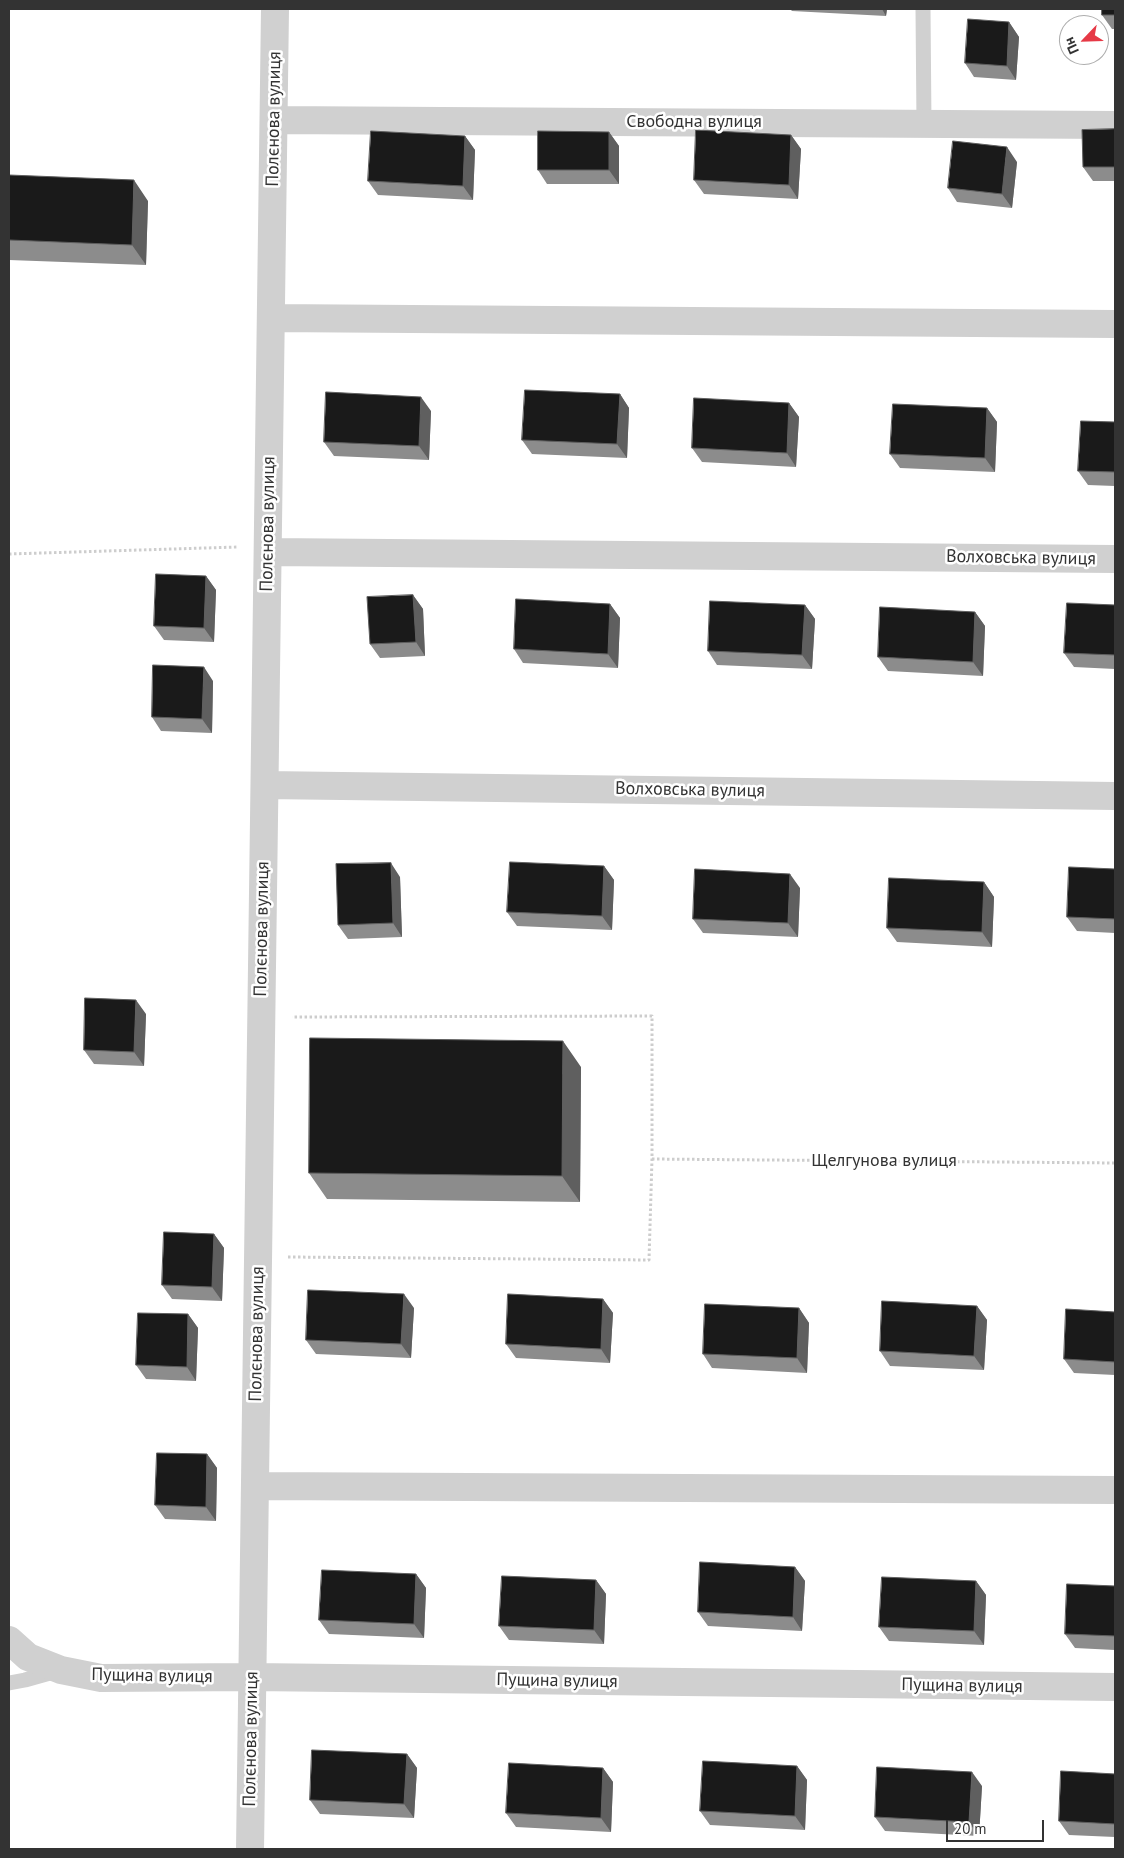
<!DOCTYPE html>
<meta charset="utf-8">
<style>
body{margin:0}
#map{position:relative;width:1124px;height:1858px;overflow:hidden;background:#fff;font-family:"PT Sans",sans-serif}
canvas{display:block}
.frame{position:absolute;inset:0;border:10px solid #333;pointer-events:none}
.north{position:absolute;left:1059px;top:15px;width:50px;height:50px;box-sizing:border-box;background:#fff;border:1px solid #adadad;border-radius:50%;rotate:246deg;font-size:14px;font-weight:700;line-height:20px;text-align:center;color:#333}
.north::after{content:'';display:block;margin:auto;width:18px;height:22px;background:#e63946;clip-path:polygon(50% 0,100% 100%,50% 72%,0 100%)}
.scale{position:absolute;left:946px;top:1820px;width:98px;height:22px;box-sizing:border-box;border:2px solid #333;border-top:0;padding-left:6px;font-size:15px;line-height:18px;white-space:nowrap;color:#333;-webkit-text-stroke:4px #fff;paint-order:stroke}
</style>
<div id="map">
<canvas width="1124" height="1858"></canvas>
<div class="frame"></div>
<div class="north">Пн</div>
<div class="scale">20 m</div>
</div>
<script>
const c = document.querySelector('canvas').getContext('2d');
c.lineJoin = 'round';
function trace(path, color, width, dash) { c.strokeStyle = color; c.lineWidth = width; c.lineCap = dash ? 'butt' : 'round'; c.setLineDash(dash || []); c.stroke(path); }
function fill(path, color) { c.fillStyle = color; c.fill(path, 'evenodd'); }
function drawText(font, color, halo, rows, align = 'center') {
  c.font = font + ' "PT Sans",sans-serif'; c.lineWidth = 5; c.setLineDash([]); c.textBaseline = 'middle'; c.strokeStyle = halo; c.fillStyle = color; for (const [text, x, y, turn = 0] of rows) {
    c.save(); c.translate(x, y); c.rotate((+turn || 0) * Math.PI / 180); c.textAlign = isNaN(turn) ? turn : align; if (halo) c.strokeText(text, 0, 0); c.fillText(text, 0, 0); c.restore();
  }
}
const path = new Path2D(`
 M9,554L238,547
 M652,1159L1115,1163
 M288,1257L649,1260L652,1159V1016L292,1017`);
const lane = new Path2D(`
 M923,9L924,124
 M9,1683L25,1680L57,1671`);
const street = new Path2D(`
 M274,120L1115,125
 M271,318L1115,324
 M268,552L1115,559
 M265,785L1115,796
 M255,1486L1115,1490
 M9,1640L28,1657L61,1670L101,1678L252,1677L1115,1687
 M250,1849L275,9`);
const wall = new Path2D(`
 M790,9H887L886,16L792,11Z
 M1115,9V29H1112L1102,15Z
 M1009,22L1019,37L1016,80L974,77L965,63Z
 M1115,129V181H1093L1083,167Z
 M609,132L619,146V184H547L538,170Z
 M791,135L801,149L798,199L704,194L694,180Z
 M465,136L475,150L473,200L378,195L368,181Z
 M1017,162L1012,208L957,202L948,188Z
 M9,175L148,201L146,265L9,260Z
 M620,394L629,408L627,458L532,454L522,440Z
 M789,403L799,417L796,467L702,462L692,448Z
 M987,408L997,422L995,472L900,468L890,454Z
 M431,411L429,460L334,456L324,442Z
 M1115,422V486L1088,485L1078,471Z
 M206,576L216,590L214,642L164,640L154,626Z
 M413,595L423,609L425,656L380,658L370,644Z
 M610,604L620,618L618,668L523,663L514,649Z
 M805,605L815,619L812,669L717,665L708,651Z
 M1115,605V669L1074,667L1064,653Z
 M975,612L985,626L983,676L888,671L878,657Z
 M213,681L212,733L161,731L152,717Z
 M604,866L614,880L612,930L517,926L507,912Z
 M1115,869V933L1077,931L1067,917Z
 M400,877L402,937L348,939L338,925Z
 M984,882L994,897L992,947L897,942L887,928Z
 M800,888L798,937L703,933L693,919Z
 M146,1014L144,1066L94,1064L84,1050Z
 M581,1067L580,1202L327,1199L309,1173Z
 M214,1234L224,1248L222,1301L172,1299L162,1285Z
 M603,1299L613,1313L610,1363L516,1358L506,1344Z
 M977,1306L987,1320L984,1370L890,1366L880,1351Z
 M414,1308L411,1358L316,1354L306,1340Z
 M799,1308L809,1323L807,1373L712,1368L703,1354Z
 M1115,1312V1375L1074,1373L1064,1359Z
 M188,1314L198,1328L196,1381L146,1379L136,1365Z
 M207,1454L217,1468L216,1521L165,1519L155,1505Z
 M795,1567L805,1581L802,1631L708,1626L698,1612Z
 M416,1574L426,1588L424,1638L329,1634L319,1620Z
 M596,1580L606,1594L604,1644L509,1640L499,1626Z
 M976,1581L986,1595L984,1645L889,1641L879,1627Z
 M1115,1586V1650L1075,1648L1065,1634Z
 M407,1754L417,1768L414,1818L320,1814L310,1800Z
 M797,1766L807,1780L805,1830L710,1825L700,1811Z
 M603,1768L613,1782L611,1832L516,1827L506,1813Z
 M1115,1774V1837L1069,1835L1059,1821Z
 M982,1786L979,1836L885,1831L875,1817Z`);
const shadedWall = new Path2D(`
 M882,9H887L886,16Z
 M1009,22L1019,37L1016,80L1007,66Z
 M609,132L619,146V184L609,170Z
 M791,135L801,149L798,199L789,185Z
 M465,136L475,150L473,200L463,186Z
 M1007,147L1017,162L1012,208L1002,194Z
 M134,180L148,201L146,265L132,245Z
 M620,394L629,408L627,458L617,444Z
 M421,397L431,411L429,460L419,446Z
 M789,403L799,417L796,467L787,453Z
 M987,408L997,422L995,472L985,458Z
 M206,576L216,590L214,642L204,628Z
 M413,595L423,609L425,656L416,642Z
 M610,604L620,618L618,668L608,654Z
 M805,605L815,619L812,669L802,655Z
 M975,612L985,626L983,676L973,662Z
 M204,667L213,681L212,733L202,719Z
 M391,863L400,877L402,937L393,923Z
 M604,866L614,880L612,930L602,916Z
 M790,874L800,888L798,937L788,923Z
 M984,882L994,897L992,947L982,932Z
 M136,1000L146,1014L144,1066L134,1052Z
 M563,1041L581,1067L580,1202L562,1176Z
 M214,1234L224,1248L222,1301L212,1287Z
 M404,1294L414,1308L411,1358L401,1344Z
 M603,1299L613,1313L610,1363L601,1349Z
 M977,1306L987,1320L984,1370L974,1356Z
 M799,1308L809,1323L807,1373L797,1358Z
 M188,1314L198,1328L196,1381L187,1367Z
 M207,1454L217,1468L216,1521L206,1507Z
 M795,1567L805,1581L802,1631L793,1617Z
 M416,1574L426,1588L424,1638L414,1624Z
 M596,1580L606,1594L604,1644L594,1630Z
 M976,1581L986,1595L984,1645L974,1631Z
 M407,1754L417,1768L414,1818L404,1804Z
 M797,1766L807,1780L805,1830L795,1816Z
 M603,1768L613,1782L611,1832L601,1818Z
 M972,1772L982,1786L979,1836L969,1822Z`);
const building = new Path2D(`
 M1102,9H1115V15H1102Z
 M968,19L1009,22L1007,66L965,63Z
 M1115,129V167H1083L1082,130Z
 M696,130L791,135L789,185L694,180Z
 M371,131L465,136L463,186L368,181Z
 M538,131L609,132V170H538Z
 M953,141L1007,147L1002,194L948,188Z
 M9,175L134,180L132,245L9,240Z
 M525,390L620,394L617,444L522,440Z
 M326,392L421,397L419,446L324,442Z
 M694,398L789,403L787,453L692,448Z
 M893,404L987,408L985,458L890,454Z
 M1081,421L1115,422V472L1078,471Z
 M156,574L206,576L204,628L154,626Z
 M413,595L416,642L370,644L367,597Z
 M516,599L610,604L608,654L514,649Z
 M710,601L805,605L802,655L708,651Z
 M1067,603L1115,605V655L1064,653Z
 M880,607L975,612L973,662L878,657Z
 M153,665L204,667L202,719L152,717Z
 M510,862L604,866L602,916L507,912Z
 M391,863L393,923L338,925L336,864Z
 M1069,867L1115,869V919L1067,917Z
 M695,869L790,874L788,923L693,919Z
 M889,878L984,882L982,932L887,928Z
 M85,998L136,1000L134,1052L84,1050Z
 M310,1038L563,1041L562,1176L309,1173Z
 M164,1232L214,1234L212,1287L162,1285Z
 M308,1290L404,1294L401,1344L306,1340Z
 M508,1294L603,1299L601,1349L506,1344Z
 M882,1301L977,1306L974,1356L880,1351Z
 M705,1304L799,1308L797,1358L703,1354Z
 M1066,1309L1115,1312V1362L1064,1359Z
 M138,1313L188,1314L187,1367L136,1365Z
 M157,1453L207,1454L206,1507L155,1505Z
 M700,1562L795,1567L793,1617L698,1612Z
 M322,1570L416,1574L414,1624L319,1620Z
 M502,1576L596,1580L594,1630L499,1626Z
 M882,1577L976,1581L974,1631L879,1627Z
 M1067,1584L1115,1586V1636L1065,1634Z
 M312,1750L407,1754L404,1804L310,1800Z
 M703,1761L797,1766L795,1816L700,1811Z
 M509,1763L603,1768L601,1818L506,1813Z
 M877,1767L972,1772L969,1822L875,1817Z
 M1061,1771L1115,1774V1824L1059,1821Z`);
const streetNames = [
 ["Полєнова вулиця",274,119,-89],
 ["Свободна вулиця",694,122],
 ["Полєнова вулиця",268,524,-89],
 ["Волховська вулиця",1021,558,1],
 ["Волховська вулиця",690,790,1],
 ["Полєнова вулиця",262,929,-89],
 ["Щелгунова вулиця",884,1161],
 ["Полєнова вулиця",257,1334,-89],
 ["Пущина вулиця",152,1676,1],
 ["Пущина вулиця",557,1681,1],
 ["Пущина вулиця",962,1686,1],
 ["Полєнова вулиця",251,1739,-89]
];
trace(path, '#cdcdcd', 3, [2.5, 2.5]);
trace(lane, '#d0d0d0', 15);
trace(street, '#d0d0d0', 28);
fill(wall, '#8c8c8c');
fill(shadedWall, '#5f5f5f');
fill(building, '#1a1a1a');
trace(building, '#5f5f5f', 1);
drawText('18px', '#333', '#fff', streetNames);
</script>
